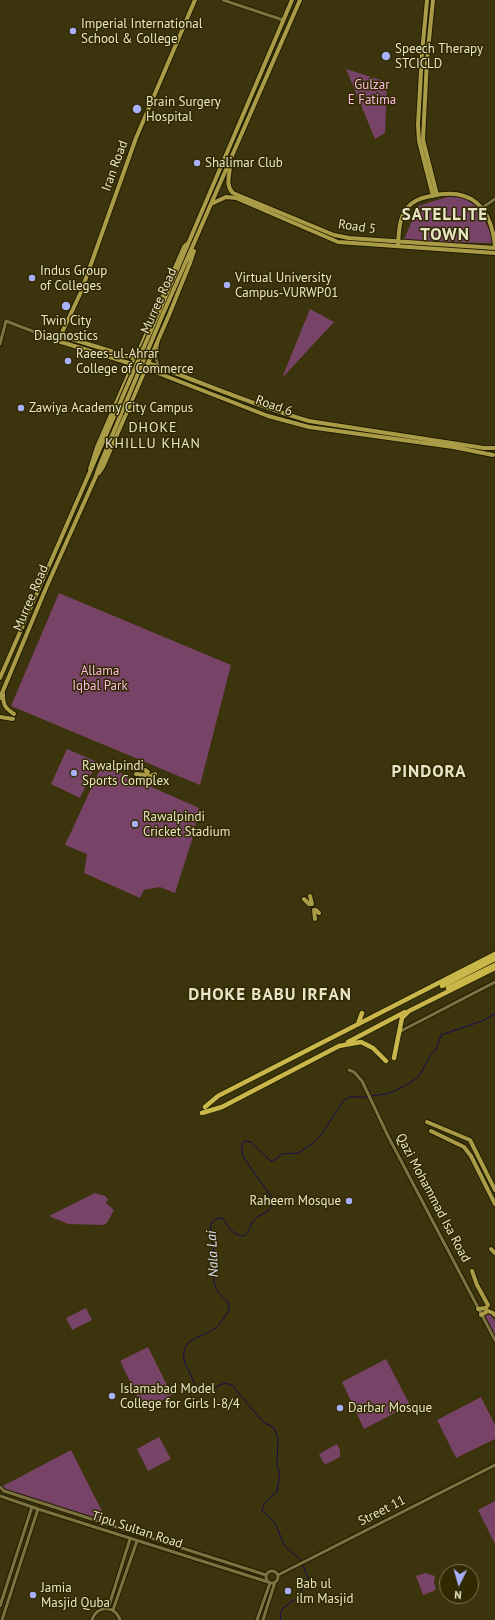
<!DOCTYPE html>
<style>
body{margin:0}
#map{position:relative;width:495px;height:1620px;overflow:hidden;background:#3b340c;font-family:"PT Sans",sans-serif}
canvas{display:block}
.north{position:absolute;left:439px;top:1564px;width:40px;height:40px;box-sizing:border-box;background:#312a01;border:1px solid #7b7551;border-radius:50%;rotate:185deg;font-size:11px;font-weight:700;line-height:16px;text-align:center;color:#e9e5c9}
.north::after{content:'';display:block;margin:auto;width:14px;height:18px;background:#a9b0fc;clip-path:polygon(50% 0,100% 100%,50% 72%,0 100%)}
</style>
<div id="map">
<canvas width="495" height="1620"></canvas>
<div class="north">N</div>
</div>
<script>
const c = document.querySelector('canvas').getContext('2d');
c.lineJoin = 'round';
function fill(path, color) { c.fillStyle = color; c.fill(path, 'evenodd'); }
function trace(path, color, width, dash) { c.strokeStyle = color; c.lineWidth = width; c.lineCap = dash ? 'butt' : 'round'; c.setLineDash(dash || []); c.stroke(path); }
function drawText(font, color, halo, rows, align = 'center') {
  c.font = font + ' "PT Sans",sans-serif'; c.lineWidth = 3; c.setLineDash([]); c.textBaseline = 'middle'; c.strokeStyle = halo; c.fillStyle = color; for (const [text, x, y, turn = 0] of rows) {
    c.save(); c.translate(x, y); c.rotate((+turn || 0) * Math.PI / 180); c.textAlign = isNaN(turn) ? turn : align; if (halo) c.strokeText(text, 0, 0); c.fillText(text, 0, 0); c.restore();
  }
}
const green = new Path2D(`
 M346,69L387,82L385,133L375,139Z
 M457,194L478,205L495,243L403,242L418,206Z
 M310,309L334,322L282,378Z
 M59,593L231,665L200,785L11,706Z
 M67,749L97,762L80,798L51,784Z
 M102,765L199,808L192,840L175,893L160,887L144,890L140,898L84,873L87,854L65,845Z
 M95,1193L105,1196L108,1199L106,1203L114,1210L107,1223L103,1225L68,1224L49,1216Z
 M86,1308L92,1320L72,1330L66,1318Z
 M490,1314L495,1321V1336L484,1316Z
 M148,1347L172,1395L144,1410L120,1361Z
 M386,1359L410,1405L364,1429L342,1382Z
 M481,1397L495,1425V1439L456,1458L437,1420Z
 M159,1437L171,1459L148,1471L137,1449Z
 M337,1444L340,1450V1457L326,1464L323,1462L319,1454Z
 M71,1450L103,1513L102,1520L5,1490L1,1487Z
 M495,1501V1544L478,1510Z
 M425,1573L435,1576L434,1583L436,1588L434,1591L423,1595L416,1576Z`);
const stream = new Path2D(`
 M371,1096C376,1095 381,1095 386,1094C394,1092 414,1082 419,1076C425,1068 427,1056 436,1050L441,1035L482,1021L495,1014
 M301,1560C297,1555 289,1552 285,1546C281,1539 279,1531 276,1525C273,1519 267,1515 262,1511C263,1502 271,1497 277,1492L280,1472L277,1467L278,1438L274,1428L265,1423L256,1414L232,1385L224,1383C218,1387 208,1390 200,1388C193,1385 193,1379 190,1373C188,1368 185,1365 184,1359C181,1338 201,1338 214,1329C221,1324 225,1316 229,1309C230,1298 218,1296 215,1286C212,1278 215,1269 215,1261C215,1248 209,1236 211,1223L218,1218H222C230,1227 231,1235 244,1236C250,1231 250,1225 254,1220C260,1213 267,1215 273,1204L272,1198L244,1158L242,1152V1144L245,1141L251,1142L271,1161L274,1160L282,1154L298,1153L312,1144L321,1135L344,1100L350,1097H368
 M281,1620L280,1615L282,1609L297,1598L308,1578L303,1565`);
const minor = new Path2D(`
 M223,0L283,20
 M482,208L495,199
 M0,344L6,321L58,341
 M158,366L156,357L158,341
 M399,1032L495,982
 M349,1070L354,1072L362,1081L388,1136L495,1340
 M0,1487L4,1491L266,1575
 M0,1496L38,1509L268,1582
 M266 1577a6 6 0 1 1 12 0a6 6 0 1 1-12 0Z
 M278,1575L495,1465
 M0,1606L32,1507
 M108,1609L130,1539
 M113,1610L137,1541
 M2,1620L38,1509
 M92,1620C97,1605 115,1605 120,1620
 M257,1620L270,1583
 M263,1620L275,1582`);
const major = new Path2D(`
 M195,0L136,138L81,292L58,341L145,368L268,416L309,427L453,447L493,455
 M427,0L422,53L418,125L419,141L433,196
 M433,0L427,60L423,140L437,195
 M230,162C231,174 224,184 233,193L334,235L349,238L495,248
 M211,204L226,197L236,198L338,242L495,253
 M398,244C399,233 399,220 405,211C411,201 421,198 431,196C472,187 491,207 495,246
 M159,312L292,0
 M163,314L300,0
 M60,335C89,345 119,353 148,363C201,382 254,406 309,421L484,448H494
 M90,469L97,447L184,247L187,244
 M99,473L103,467L169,315L190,263L194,251
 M0,678L116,412
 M3,694C3,705 5,708 14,714
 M0,698L46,588L96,476L99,467L121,414
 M0,717L13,719
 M136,774L146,775L148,772L145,770
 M154,782L150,776L155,774
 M304,899L309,904H312L310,896
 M315,919L314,910H316L319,913
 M427,1122L470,1140L495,1190
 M431,1131L464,1147L471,1156L495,1204
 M491,1249L495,1253
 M472,1271L477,1285L488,1305L486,1308L478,1309
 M481,1315L488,1311L493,1313L495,1315`);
const highway = new Path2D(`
 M442,986L495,959
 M448,988L495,965
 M358,1024L362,1013
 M348,1042L405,1012
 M394,1058L402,1018L409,1011L495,968
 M205,1107L218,1096L495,954
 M202,1113L222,1107L339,1046L361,1042L373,1048L386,1061`);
const majorBridge = new Path2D(`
 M116,412L159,312
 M121,414L163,314`);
const markers = [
 [73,31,4,"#a9b0fc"],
 [386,56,5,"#a9b0fc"],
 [137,109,5,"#a9b0fc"],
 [197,163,4,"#a9b0fc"],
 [32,278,4,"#a9b0fc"],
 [227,285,4,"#a9b0fc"],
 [66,306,5,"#a9b0fc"],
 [68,361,4,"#a9b0fc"],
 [21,408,4,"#a9b0fc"],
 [74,773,4,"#a9b0fc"],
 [135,824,4,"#a9b0fc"],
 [349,1201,4,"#a9b0fc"],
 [112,1396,4,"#a9b0fc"],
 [340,1408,4,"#a9b0fc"],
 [288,1591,4,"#a9b0fc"],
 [33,1595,4,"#a9b0fc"]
];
const poiNames = [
 ["Imperial International",81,24],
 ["School & College",81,39],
 ["Speech Therapy",395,49],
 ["STCICLD",395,64],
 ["Brain Surgery",146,102],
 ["Hospital",146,117],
 ["Shalimar Club",205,163],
 ["Indus Group",40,271],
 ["of Colleges",40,286],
 ["Virtual University",235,278],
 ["Campus-VURWP01",235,293],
 ["Twin City",66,321,"center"],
 ["Diagnostics",66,336,"center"],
 ["Raees-ul-Ahrar",76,354],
 ["College of Commerce",76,369],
 ["Zawiya Academy City Campus",29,408],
 ["Rawalpindi",82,766],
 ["Sports Complex",82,781],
 ["Rawalpindi",143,817],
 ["Cricket Stadium",143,832],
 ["Raheem Mosque",341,1201,"right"],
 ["Islamabad Model",120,1389],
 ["College for Girls I-8/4",120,1404],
 ["Darbar Mosque",348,1408],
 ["Bab ul",296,1584],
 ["ilm Masjid",296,1599],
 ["Jamia",41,1588],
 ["Masjid Quba",41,1603]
];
const parkNames = [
 ["Gulzar",372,85],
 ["E Fatima",372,100],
 ["Allama",100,671],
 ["Iqbal Park",100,686]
];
const streetNames = [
 ["Iran Road",115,166,-70],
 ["Road 5",357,227,8],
 ["Murree Road",159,301,-66],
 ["Road 6",274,406,19],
 ["Murree Road",31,598,-67],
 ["Qazi Mohammad Isa Road",433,1198,62],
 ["Street 11",382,1511,-27],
 ["Tipu Sultan Road",137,1530,18]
];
const neighbourhoodNames = [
 ["DHOKE",153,428],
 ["KHILLU KHAN",153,444]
];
const waterNames = [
 ["Nala Lai",213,1254,-93]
];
const districtNames = [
 ["SATELLITE",445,215],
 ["TOWN",445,235],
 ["PINDORA",429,772],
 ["DHOKE BABU IRFAN",270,995]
];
fill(green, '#774367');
trace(stream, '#180b54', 1);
trace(minor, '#201c02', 5);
trace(major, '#201c02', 6);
trace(highway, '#201c02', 6);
trace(minor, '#7c7340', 3);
trace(major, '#aa9c46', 4);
trace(highway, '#c9b74a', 4.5);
trace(majorBridge, '#201c02', 6, []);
trace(majorBridge, '#aa9c46', 4);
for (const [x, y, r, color] of markers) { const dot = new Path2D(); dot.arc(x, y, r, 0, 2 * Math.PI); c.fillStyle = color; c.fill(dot); trace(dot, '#312a01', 1.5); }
drawText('13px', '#e9e5c9', '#312a01', poiNames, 'left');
drawText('13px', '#fcbce6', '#312a01', parkNames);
drawText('13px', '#e9e5c9', '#312a01', streetNames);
c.letterSpacing = '1px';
drawText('14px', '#e9e5c9', '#312a01', neighbourhoodNames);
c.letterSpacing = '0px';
drawText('italic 14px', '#d8dbf1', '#312a01', waterNames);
c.letterSpacing = '1px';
drawText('bold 17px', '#e9e5c9', '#312a01', districtNames);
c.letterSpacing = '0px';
</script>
